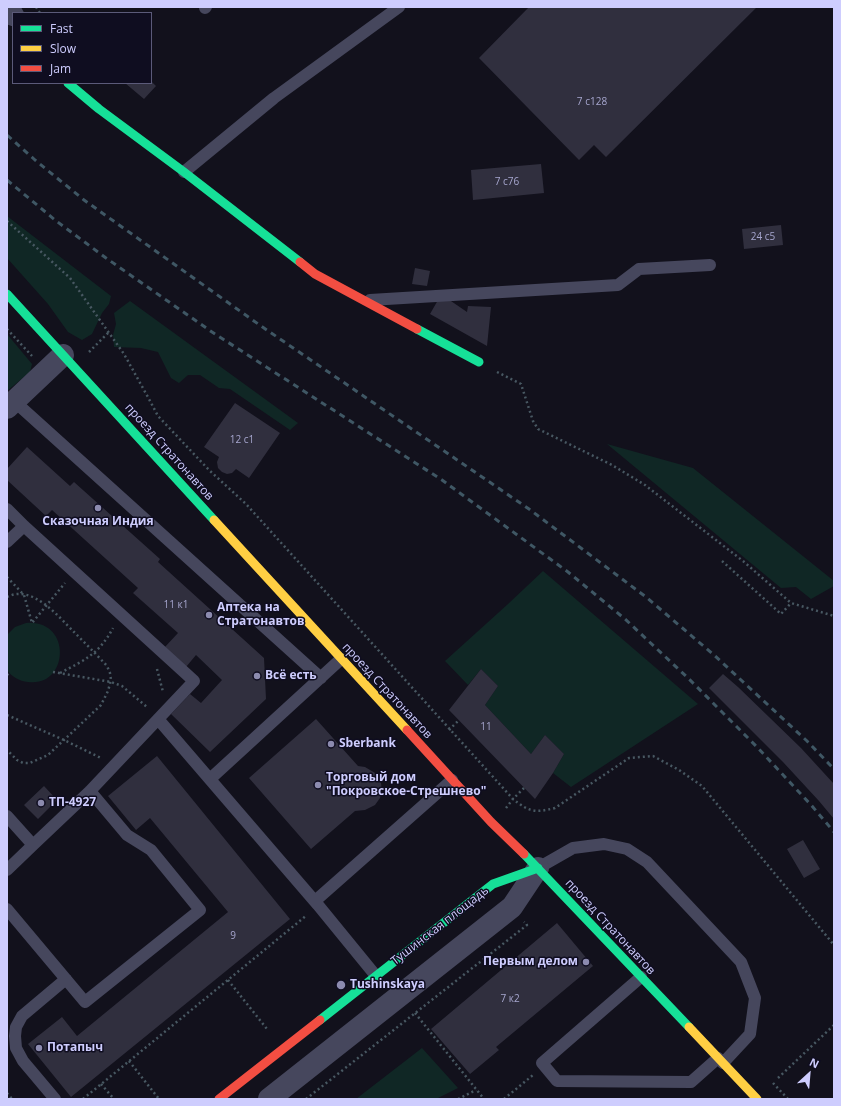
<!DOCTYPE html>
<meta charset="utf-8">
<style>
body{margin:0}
#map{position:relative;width:841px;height:1106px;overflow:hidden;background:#12111c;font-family:"Open Sans",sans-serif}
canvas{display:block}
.frame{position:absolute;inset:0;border:8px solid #cecdfe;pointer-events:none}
.legend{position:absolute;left:12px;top:12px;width:140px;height:72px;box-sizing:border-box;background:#0f0d20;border:1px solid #5b5a79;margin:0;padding:5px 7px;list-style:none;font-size:12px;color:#cecdfe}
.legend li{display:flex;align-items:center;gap:8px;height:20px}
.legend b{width:20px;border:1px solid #5b5a79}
.north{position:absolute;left:789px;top:1054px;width:40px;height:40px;-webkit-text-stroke:3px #0f0d20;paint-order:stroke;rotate:26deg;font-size:11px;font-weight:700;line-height:16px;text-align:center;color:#cecdfe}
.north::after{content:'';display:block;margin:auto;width:14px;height:18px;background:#cecdfe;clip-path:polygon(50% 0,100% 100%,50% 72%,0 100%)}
</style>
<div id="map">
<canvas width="841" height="1106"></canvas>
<div class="frame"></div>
<ul class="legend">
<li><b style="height:5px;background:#16e098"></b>Fast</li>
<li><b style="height:5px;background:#ffcf43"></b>Slow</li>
<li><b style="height:5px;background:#f24e42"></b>Jam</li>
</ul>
<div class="north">N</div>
</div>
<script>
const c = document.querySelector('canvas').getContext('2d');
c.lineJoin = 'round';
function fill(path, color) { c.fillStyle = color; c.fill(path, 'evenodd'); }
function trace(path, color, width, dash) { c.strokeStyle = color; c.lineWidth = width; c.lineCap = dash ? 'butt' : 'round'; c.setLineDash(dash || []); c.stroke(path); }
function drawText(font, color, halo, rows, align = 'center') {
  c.font = font + ' "Open Sans",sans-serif'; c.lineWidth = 3; c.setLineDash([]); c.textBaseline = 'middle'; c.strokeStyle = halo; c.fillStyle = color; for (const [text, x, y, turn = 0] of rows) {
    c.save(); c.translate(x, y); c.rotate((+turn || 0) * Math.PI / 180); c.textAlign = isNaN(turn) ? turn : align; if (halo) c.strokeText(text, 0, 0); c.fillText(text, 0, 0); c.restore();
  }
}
const green = new Path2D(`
 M7,216L111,296L109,304L102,313L92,334L82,340L68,332L48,304L7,258Z
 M130,301L298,423L290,430L230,389L219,388L200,375H188L179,383L171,378L158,352L141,348L114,347L113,335L116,324L114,313Z
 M7,334L32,364L30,372L7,391Z
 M607,444L693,468L834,581V586L811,599L796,587L781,588Z
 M543,571L698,704L571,787L553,773L564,754L545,735L531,754L485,705L498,686L481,669L468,685L445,661L508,604Z
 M26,623C73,619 69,688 28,682C19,681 12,677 7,670V635L15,627Z
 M422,1048L458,1088L436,1099H356Z`);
const building = new Path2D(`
 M529,7H757L606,157L594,145L579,160L479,58Z
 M151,81L156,86L144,99L125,83H151Z
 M541,164L544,193L473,200L471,170Z
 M781,225L783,245L744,249L742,229Z
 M415,268L430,271L427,286L412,284Z
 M448,299L467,312L468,306L491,307L487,346L430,314L438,300Z
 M235,403L280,433L249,478L236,469L232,473L227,474L222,472L218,468L217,462L219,457L204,447Z
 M27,447L70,486L74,482L160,559L158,562L264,658L266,699L210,752L171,714L190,694L201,703L222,680L196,655L186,667L164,648L178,633L133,593L138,588L52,510L46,516L7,480V469Z
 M481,669L498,686L485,705L531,754L545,735L564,754L553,773L535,799L449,710Z
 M723,674L738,687L801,748L834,784V819L819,801L783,762L709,688Z
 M316,719L358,766L365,767L375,773L381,783L382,791L380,798L375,805L365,810L355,811L311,849L249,778Z
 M157,756L290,919L71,1097L28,1044L62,1017L77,1036L228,912L150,818L136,830L108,796Z
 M44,786L57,800L38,819L24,805Z
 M803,840L820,869L804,878L787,849Z
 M557,923L593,966L496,1047L499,1050L470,1074L431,1029Z`);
const path = new Path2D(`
 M36,7L40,13
 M7,221L70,278L124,354L149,399L158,416L209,470L246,504L513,799C529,812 535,813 555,808L629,758L653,756L679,770L702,786L834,945
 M7,329L32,356
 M89,352L109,332
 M497,372L521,384L533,421L538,429L612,465L645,485L743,561L791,603L834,616
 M722,561L781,614L791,603
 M7,577L24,595L32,623L65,583
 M7,597C32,584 58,616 74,632C85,643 96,654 107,666L110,673L111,680L108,691L101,705L48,755L30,763H23L17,760L7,750
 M157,669L163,692
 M53,672L111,682L122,686L147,707
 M60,673C85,660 99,654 113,628
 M7,675L9,673
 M7,715L64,740L101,758
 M449,730L459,720
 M506,808L513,799L524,788
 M228,980L267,1029
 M415,1013L484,1099
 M129,1061L159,1099
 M778,1078L834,1025
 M773,1083L788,1099
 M101,1084L114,1099
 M7,1093L12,1099
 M83,1099L307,915
 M306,1099L527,925L524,922
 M458,1099L476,1090
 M504,1099L533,1075`);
const lane = new Path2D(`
 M205,8L206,7
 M184,172L274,98L399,7
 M370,300L618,285L639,269L710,265
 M14,401L321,678
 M7,509L24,526L194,681L90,791L33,845L7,816
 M7,542L24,526
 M158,719L318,905L376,976
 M210,779L341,659
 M538,868L573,848L604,844L627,849L647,862L741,962L755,998L750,1034L723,1063
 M7,870L33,845
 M315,901L452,780
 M7,909L85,1002L200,910L151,850L127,835L90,791
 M641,977L542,1063L557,1081L691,1082L718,1058
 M55,1099L23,1061L16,1048L15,1036L16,1027L22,1016L66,979`);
const street = new Path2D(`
 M7,7L13,15
 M7,408L63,355
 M269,1099L512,907L538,868`);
const fast = new Path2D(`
 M68,83L99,109L184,172L300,262
 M7,294L214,520
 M417,329L479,362
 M524,854L689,1027
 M320,1020L493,884L538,868`);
const slow = new Path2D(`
 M214,520L407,730
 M689,1027L757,1099`);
const jam = new Path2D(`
 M300,262L315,274L417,329
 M407,730L491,822L524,854
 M219,1099L320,1020`);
const rail = new Path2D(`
 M7,135L35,160L84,200L261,326L529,509L646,597L714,655L807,741L834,769
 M7,180L55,220L106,258L212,332L442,480L568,572L625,619L688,678L757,747L812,806L834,832`);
const markers = [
 [98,508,4,"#8c8baf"],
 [209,615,4,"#8c8baf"],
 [257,676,4,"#8c8baf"],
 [331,744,4,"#8c8baf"],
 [318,785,4,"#8c8baf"],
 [41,803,4,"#8c8baf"],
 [586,962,4,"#8c8baf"],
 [341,985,5,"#8c8baf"],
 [39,1048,4,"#8c8baf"]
];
const numberNames = [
 ["7 с128",592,102],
 ["7 с76",507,182],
 ["24 с5",763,237],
 ["12 с1",242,440],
 ["11 к1",176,605],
 ["11",486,727],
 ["9",233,936],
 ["7 к2",510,999]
];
const streetNames = [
 ["проезд Стратонавтов",169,452,48],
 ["проезд Стратонавтов",387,691,47],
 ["Тушинская площадь",440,926,-38],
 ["проезд Стратонавтов",610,927,47]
];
const poiNames = [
 ["Сказочная Индия",98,522,"center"],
 ["Аптека на",217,608],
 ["Стратонавтов",217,622],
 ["Всё есть",265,676],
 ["Sberbank",339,744],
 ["Торговый дом",326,778],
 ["\"Покровское-Стрешнево\"",326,792],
 ["ТП-4927",49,803],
 ["Первым делом",578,962,"right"],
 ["Tushinskaya",350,985],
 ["Потапыч",47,1048]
];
fill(green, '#102725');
fill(building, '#302f3e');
trace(path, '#485862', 2.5, [2, 3]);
trace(lane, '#46475d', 12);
trace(street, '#46475d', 22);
trace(fast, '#16e098', 9);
trace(slow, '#ffcf43', 9);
trace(jam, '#f24e42', 9);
trace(rail, '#3f5764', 3, [6, 5]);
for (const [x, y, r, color] of markers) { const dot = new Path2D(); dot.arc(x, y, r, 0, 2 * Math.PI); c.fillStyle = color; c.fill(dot); trace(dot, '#0f0d20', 1.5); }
drawText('10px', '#a6a6ce', null, numberNames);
drawText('12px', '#cecdfe', '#0f0d20', streetNames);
drawText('bold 12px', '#cecdfe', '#0f0d20', poiNames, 'left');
</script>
